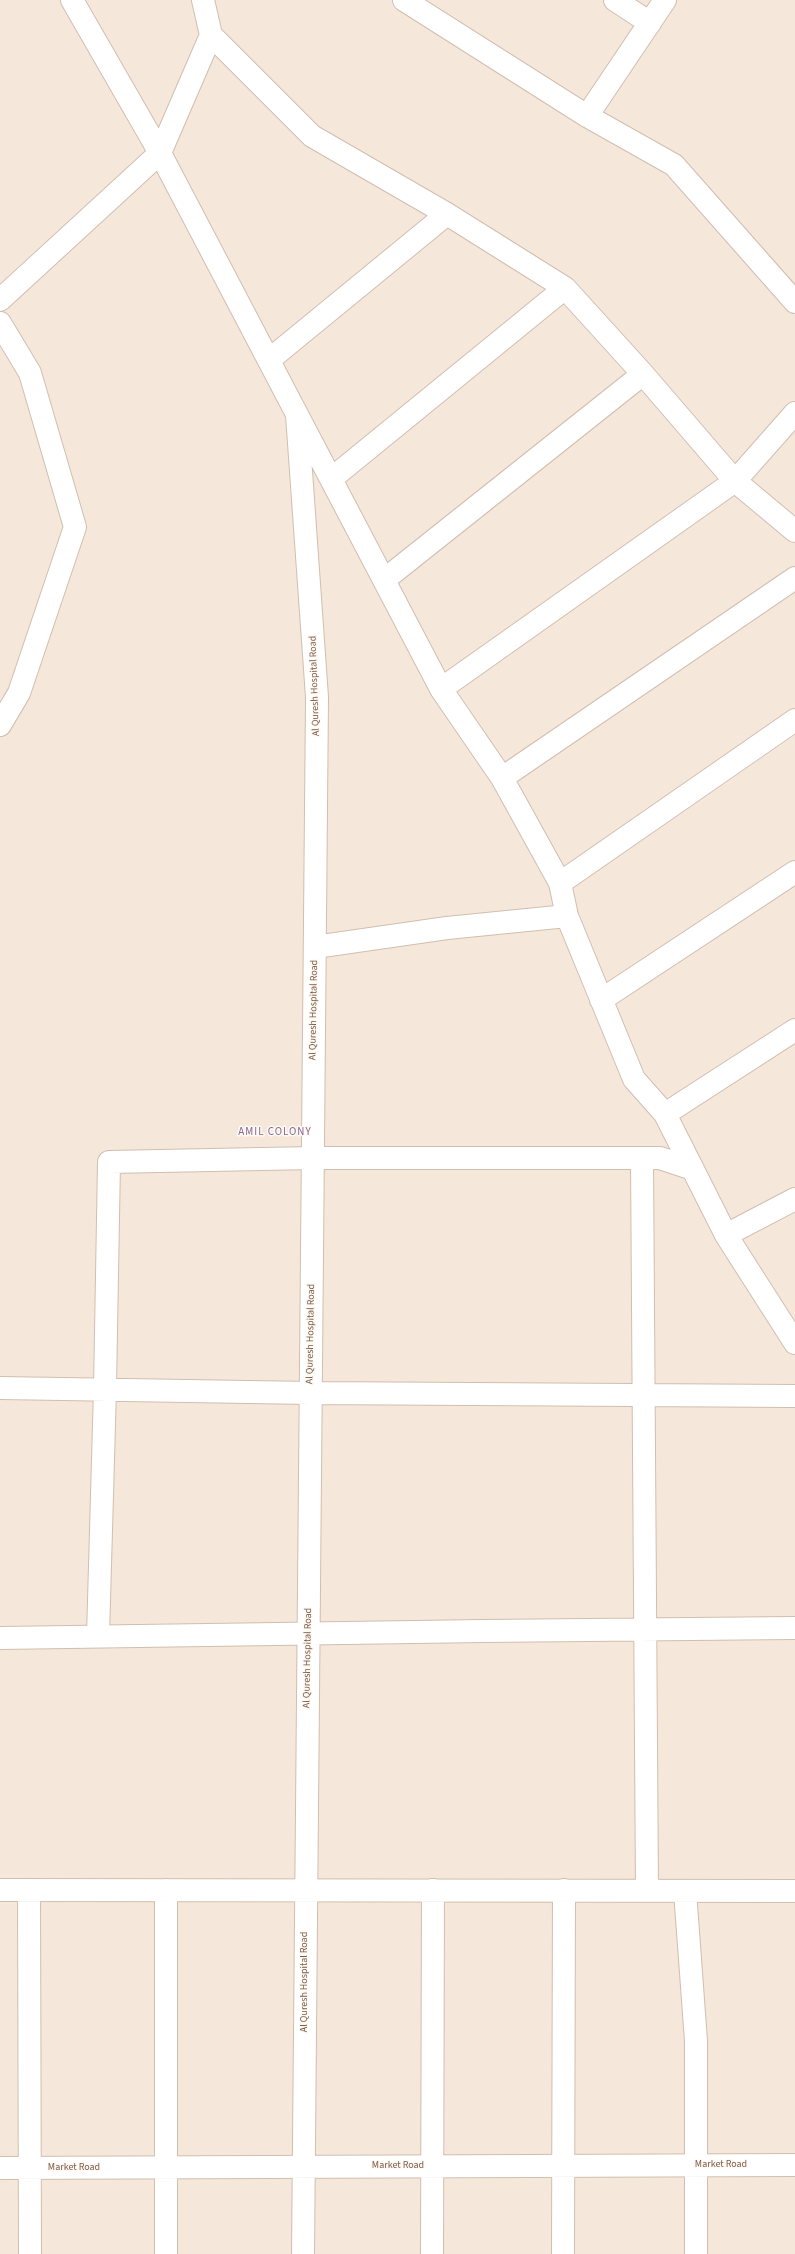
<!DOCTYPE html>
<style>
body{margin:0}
canvas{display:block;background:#fdf6ec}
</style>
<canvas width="795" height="2254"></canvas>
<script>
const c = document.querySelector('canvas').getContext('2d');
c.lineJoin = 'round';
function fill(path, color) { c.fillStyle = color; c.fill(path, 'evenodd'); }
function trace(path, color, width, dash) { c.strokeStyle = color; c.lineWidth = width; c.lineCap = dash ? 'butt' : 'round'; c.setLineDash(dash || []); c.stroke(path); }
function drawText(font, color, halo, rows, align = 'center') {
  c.font = font + ' "Source Sans 3",sans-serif'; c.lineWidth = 3; c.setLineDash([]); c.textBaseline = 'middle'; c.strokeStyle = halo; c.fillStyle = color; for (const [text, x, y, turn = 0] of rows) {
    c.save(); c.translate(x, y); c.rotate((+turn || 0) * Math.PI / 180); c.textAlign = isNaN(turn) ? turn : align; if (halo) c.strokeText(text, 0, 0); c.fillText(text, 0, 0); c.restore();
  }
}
const residential = new Path2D(`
 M0,0H795V2254H0Z`);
const minor = new Path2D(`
 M72,0L160,153L441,689L502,778L560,883L567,916L634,1079L665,1114L726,1235L795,1343
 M203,0L211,35L312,136L447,214L565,288L643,374L735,481L795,531
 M404,0L587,116L674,165L795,302
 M615,0L650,23
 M587,116L665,0
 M0,300L160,153L211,35
 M0,323L30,373L75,527L19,693L0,725
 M269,360L447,214
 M297,415L317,697L303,2254
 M331,479L565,288
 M384,580L643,374
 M441,689L735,481L795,413
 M502,778L795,578
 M560,883L795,720
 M315,947L447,928L567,916
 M601,1000L795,872
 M665,1114L795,1030
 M642,1159L647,1890
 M726,1235L795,1199
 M0,1388L311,1393L795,1396
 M98,1636L105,1389L109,1162L313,1158H660L693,1169
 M0,1638L483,1631L795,1628
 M0,1890L795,1891
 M29,1890L30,2254
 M685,1891L696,2041V2254
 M0,2168L795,2165
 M166,2254V1890
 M432,2254L433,1890
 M563,2254L564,1890`);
const streetNames = [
 ["Al Quresh Hospital Road",315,686,-92],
 ["Al Quresh Hospital Road",314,1010,-89],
 ["Al Quresh Hospital Road",311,1334,-89],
 ["Al Quresh Hospital Road",308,1658,-89],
 ["Al Quresh Hospital Road",305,1982,-90],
 ["Market Road",721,2165],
 ["Market Road",398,2166],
 ["Market Road",74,2168]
];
const neighbourhoodNames = [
 ["AMIL COLONY",275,1133]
];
fill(residential, '#f5e8da');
trace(minor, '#d1beb0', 24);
trace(minor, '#fff', 22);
drawText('10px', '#7a5c4d', '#fffaf3', streetNames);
c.letterSpacing = '1px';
drawText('11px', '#846695', '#fffaf3', neighbourhoodNames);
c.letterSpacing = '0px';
</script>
